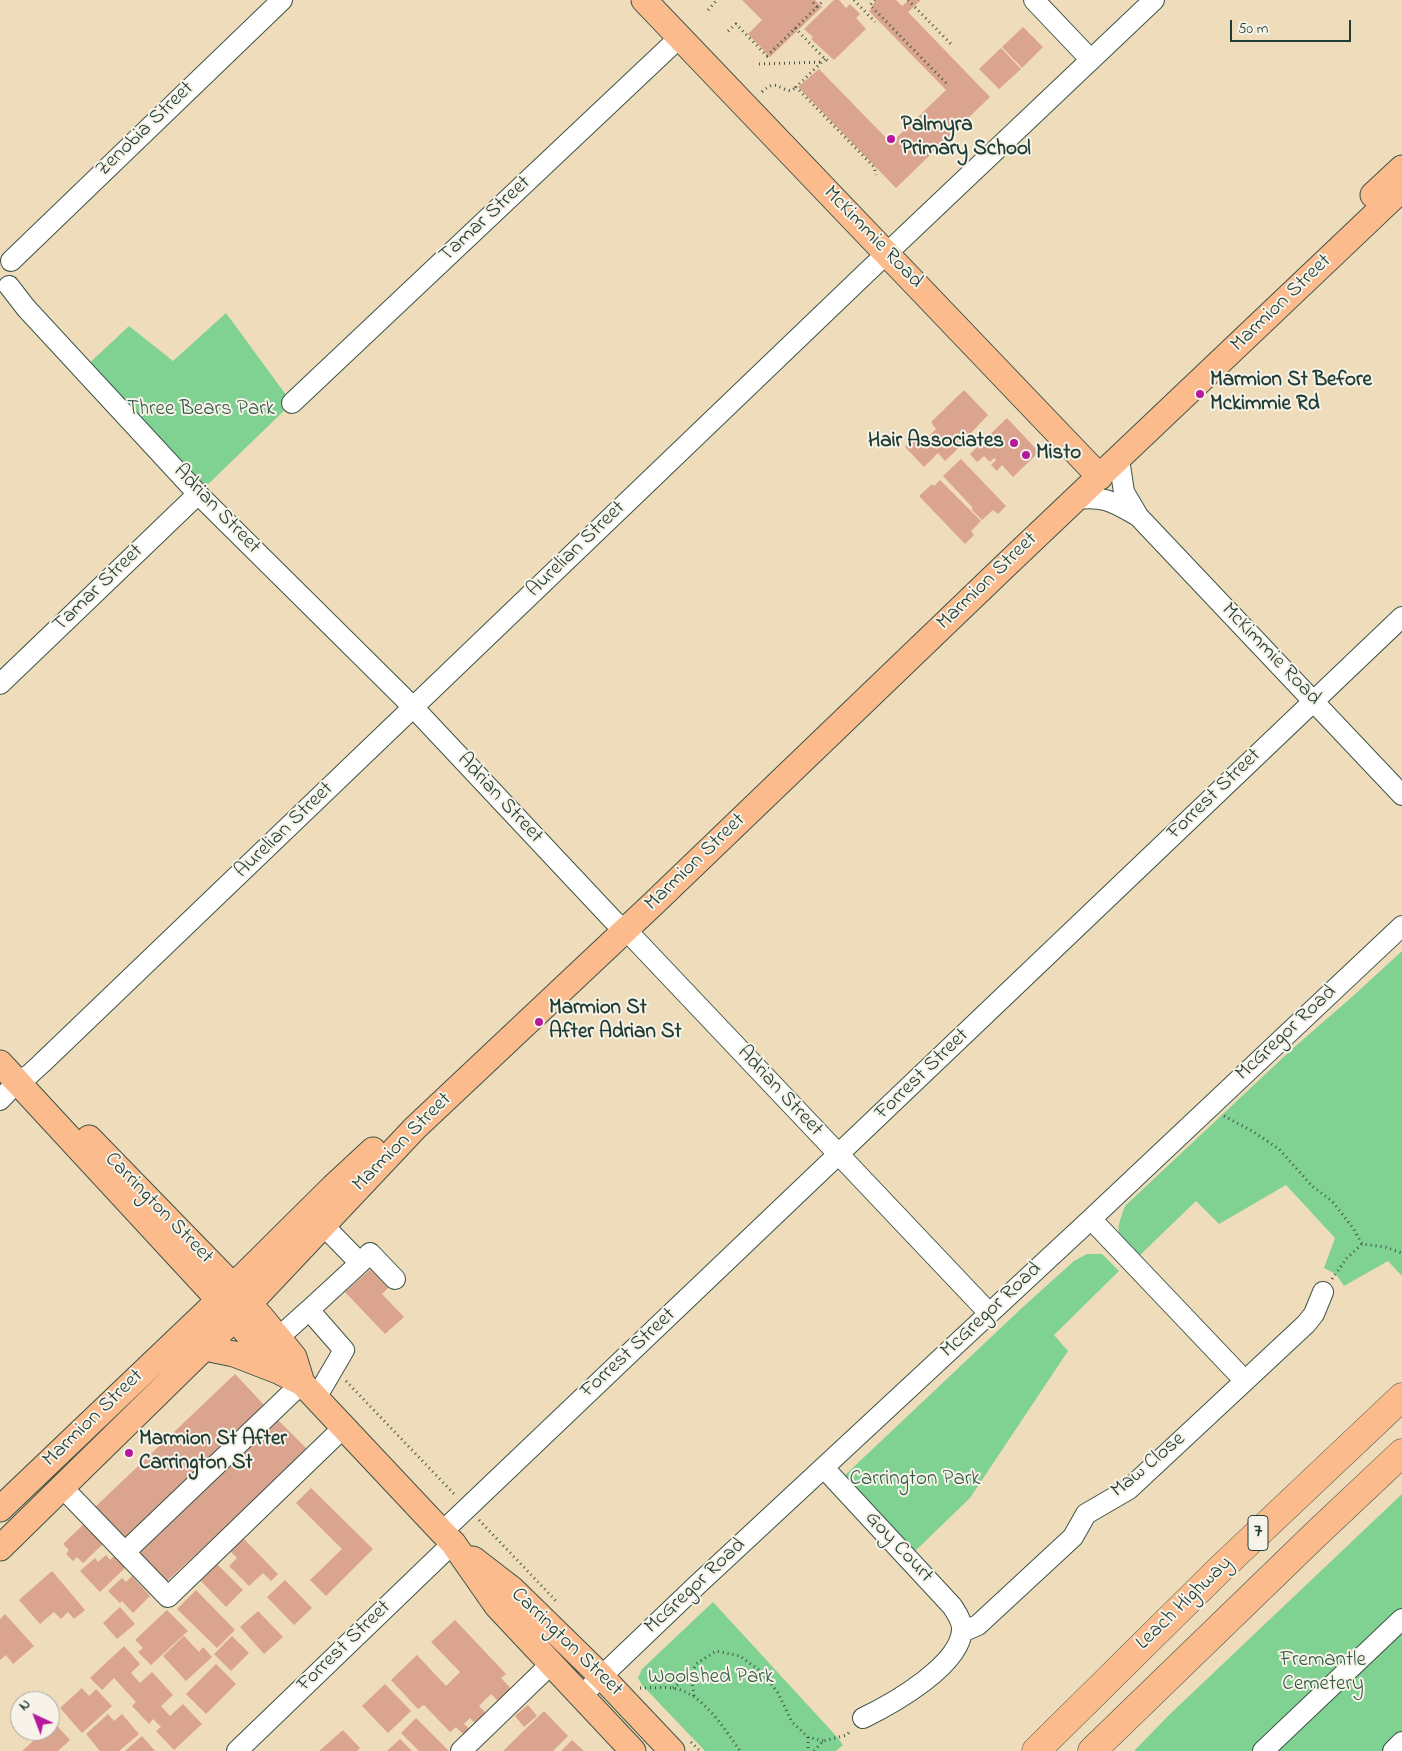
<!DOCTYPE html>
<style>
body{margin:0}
#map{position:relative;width:1402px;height:1751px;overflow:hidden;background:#efdcba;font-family:"Indie Flower",sans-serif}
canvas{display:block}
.north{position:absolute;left:10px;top:1691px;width:50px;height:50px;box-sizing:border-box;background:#f7f3e8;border:1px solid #a1aaa0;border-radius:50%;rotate:317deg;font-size:14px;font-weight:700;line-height:20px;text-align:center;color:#1f3d34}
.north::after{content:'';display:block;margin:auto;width:18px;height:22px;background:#b5179e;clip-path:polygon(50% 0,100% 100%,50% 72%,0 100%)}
.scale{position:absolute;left:1230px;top:20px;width:121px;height:22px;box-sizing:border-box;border:2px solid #1f3d34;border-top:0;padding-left:6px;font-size:15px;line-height:18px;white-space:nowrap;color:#1f3d34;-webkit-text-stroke:4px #f7f3e8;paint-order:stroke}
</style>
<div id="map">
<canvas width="1402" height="1751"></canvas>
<div class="north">N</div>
<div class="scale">50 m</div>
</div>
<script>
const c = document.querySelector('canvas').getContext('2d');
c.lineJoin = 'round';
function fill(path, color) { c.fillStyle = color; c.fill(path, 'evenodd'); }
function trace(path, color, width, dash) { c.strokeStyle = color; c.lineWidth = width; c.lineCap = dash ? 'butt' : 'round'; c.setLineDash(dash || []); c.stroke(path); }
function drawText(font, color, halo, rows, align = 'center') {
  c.font = font + ' "Indie Flower",sans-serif'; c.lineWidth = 4; c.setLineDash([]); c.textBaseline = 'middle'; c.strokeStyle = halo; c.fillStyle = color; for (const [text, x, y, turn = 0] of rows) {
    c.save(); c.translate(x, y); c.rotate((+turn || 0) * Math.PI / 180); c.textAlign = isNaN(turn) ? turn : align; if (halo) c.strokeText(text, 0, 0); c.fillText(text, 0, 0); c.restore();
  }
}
const green = new Path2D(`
 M226,313L292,403L198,494L82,370L129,326L173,361Z
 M1402,951V1276L1388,1261L1344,1286L1336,1274L1324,1268L1335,1238L1286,1185L1219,1224L1196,1201L1137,1258C1116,1236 1114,1235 1125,1206L1290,1051L1353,996Z
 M1087,1254H1102L1119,1271L1054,1335L1068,1351L970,1498L912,1554L842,1478L1024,1306L1074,1261Z
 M1402,1494V1751H1134L1169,1715Z
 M713,1602L838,1738L843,1745L836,1751H705L642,1685L638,1678L642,1669Z`);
const building = new Path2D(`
 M742,0H815L822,7L770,57L748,34L762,20Z
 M834,0H839L846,8L850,4L860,14L856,18L866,29L834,60L811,39L813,37L804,29Z
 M877,0H896L902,6L909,0H921L908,12L990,97L896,188L798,87L819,69L891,143L946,90L869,11L874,6L872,5Z
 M1023,27L1043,47L1022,68L1002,47Z
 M1001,48L1021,69L999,89L979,69Z
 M964,390L988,415L969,435L970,437L945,461L938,453L924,467L905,447L919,433L925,440L936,429L931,422Z
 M1007,418L1039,452L1013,477L1002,465L997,471L991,465L996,460L994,458L990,462L984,456L977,462L970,454Z
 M961,459L1006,506L998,514L993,510L982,520L971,509L973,508L943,476Z
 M940,480L981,521L971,531L974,535L965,544L919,496L932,484L934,486Z
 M372,1268L389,1287L382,1294L404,1317L385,1334L345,1292Z
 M235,1374L266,1407L124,1542L93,1509Z
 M278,1420L308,1450L165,1583L138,1554Z
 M311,1488L373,1549L326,1596L310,1580L342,1549L296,1503Z
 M85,1523L104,1543L83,1563L77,1557L73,1561L66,1554L69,1550L63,1544Z
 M243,1538L278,1574L271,1581L263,1573L249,1586L229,1566L237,1558L230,1551Z
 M116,1554L127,1566L100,1592L80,1571L95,1558L98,1562L106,1555L110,1560Z
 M217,1564L243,1590L226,1607L200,1580Z
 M52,1571L85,1610L74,1619L68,1612L61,1619L54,1612L40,1624L19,1600Z
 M132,1576L150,1596L133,1613L122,1601L120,1603L108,1591L122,1578L126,1582Z
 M285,1580L312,1608L294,1625L267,1597Z
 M196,1590L235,1630L217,1648L177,1609Z
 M120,1607L135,1624L117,1639L103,1623Z
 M167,1610L188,1631L151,1665L138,1652L143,1648L135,1640Z
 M258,1611L283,1637L264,1654L240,1627Z
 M5,1614L34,1646L13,1664L6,1655L0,1660V1619Z
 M455,1620L506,1674L501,1678L516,1694L503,1706L491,1694L479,1706L490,1717L479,1727L470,1718L464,1724L474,1733L468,1739L456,1727L450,1732L424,1705L418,1709L391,1680L417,1655L446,1686L460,1672L431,1642Z
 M184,1636L199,1652L203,1647L212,1657L186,1681L163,1656Z
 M232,1636L249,1653L231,1671L214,1654Z
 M124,1646L140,1664L131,1673L140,1683L152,1672L173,1695L161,1706L170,1716L183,1704L202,1724L174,1750L156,1731L161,1727L153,1719L149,1724L132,1706L136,1702L114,1678L102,1690L90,1678Z
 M216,1664L236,1684L206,1714L186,1694Z
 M385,1684L411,1711L388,1733L362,1706Z
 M82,1688L89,1696L96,1689L112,1706L82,1733L60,1708Z
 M528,1705L537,1716L524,1727L515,1716Z
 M544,1711L568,1736L553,1751H503Z
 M108,1714L114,1721L122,1714L139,1734L119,1751H100L86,1734Z
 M50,1718L70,1740L58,1751H22L39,1736L34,1731H50Z
 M416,1718L449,1751H419L401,1733Z
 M343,1730L360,1748L357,1751H319Z
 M142,1736L155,1751H125Z
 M400,1739L412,1751H387Z
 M572,1740L584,1751H561Z`);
const path = new Path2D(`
 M854,0L875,22
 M875,0L870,5L948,85
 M908,0L951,44
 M817,7L824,0
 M708,10L717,0
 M795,28L825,59L828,61
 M728,31L736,24L767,56L817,7L811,0
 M825,59L796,87L874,167L876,175
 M759,64L823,62
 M762,92C776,79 776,88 791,91L796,87
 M1224,1116L1252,1131L1279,1149L1312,1186L1332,1201L1353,1228L1362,1244
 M1332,1279L1347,1258L1362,1244L1385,1247L1402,1253
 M346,1381L456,1496
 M479,1520L556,1601
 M691,1675L694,1696
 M640,1688C651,1688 662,1687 672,1688C702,1692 724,1728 740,1751
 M673,1688L691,1675L696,1664L716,1651L740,1656L763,1673L778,1693L792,1722L808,1737L823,1741
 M808,1737V1751
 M691,1742L700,1751
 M814,1751L823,1741L847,1735L851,1730`);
const minor = new Path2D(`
 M1034,0L1091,60
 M11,261L282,0
 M9,286L26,308L198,494L413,707L614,921L629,933L989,1313
 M292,403L680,37
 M1119,459L1124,492L1137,514
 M1076,499C1106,496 1113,502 1138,516L1402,795
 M0,684L198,494
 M0,1100L17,1082L29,1075L41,1064L865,274L1154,0
 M1091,1219L1245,1381
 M360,1263L370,1253L395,1279
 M278,1338L309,1310
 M316,1398L344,1350L309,1310L360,1263L323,1225
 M824,1468L952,1606C956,1612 961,1619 962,1627C964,1664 892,1704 863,1718
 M62,1487L168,1597L344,1427
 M442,1532L1402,617
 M125,1552L302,1383
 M962,1632L978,1625L1073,1537L1086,1514L1129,1489L1306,1324L1314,1314L1323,1292
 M581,1696L696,1586L1091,1219L1402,926
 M237,1751L453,1543
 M461,1751L552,1663
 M1263,1751L1402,1619
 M1393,1751L1402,1742`);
const major = new Path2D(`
 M644,0L1100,477
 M1373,195L1402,168
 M0,1063L219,1300L280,1372L302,1383L442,1532L453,1543L497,1606L633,1751
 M89,1138L233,1286L262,1318L294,1357L302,1383
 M205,1348L234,1354L278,1371
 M0,1509L219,1300L333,1187L373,1150
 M0,1548L249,1304L415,1128L653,904L1005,566L1402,189
 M473,1559L512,1589L602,1677L672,1751`);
const highway = new Path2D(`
 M1036,1751L1219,1570L1402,1397
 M1092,1751L1315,1535L1402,1453`);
const markers = [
 [891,139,5,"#b5179e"],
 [1200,394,5,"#b5179e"],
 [1014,443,5,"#b5179e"],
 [1026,455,5,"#b5179e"],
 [539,1022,5,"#b5179e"],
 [129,1453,5,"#b5179e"]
];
const shields = [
 [1258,1533,20]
];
const shieldNames = [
 ["7",1258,1533]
];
const poiNames = [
 ["Palmyra",901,127],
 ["Primary School",901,151],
 ["Marmion St Before",1210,382],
 ["Mckimmie Rd",1210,406],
 ["Hair Associates",1004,443,"right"],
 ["Misto",1036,455],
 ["Marmion St",549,1010],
 ["After Adrian St",549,1034],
 ["Marmion St After",139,1441],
 ["Carrington St",139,1465]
];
const streetNames = [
 ["Zenobia Street",146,130,-44],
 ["Tamar Street",486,220,-43],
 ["McKimmie Road",872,238,46],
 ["Marmion Street",1282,304,-44],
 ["Adrian Street",216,510,46],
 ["Aurelian Street",577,550,-44],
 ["Marmion Street",988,582,-44],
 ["Tamar Street",99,589,-44],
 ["McKimmie Road",1270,655,46],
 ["Forrest Street",1215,795,-44],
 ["Adrian Street",499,799,47],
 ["Aurelian Street",285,831,-44],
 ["Marmion Street",696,863,-44],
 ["McGregor Road",1287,1034,-43],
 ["Forrest Street",923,1075,-44],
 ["Adrian Street",779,1092,47],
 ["Marmion Street",403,1143,-45],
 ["Carrington Street",158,1209,46],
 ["McGregor Road",992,1311,-43],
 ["Forrest Street",629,1354,-43],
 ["Marmion Street",94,1419,-44],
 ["Maw Close",1149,1466,-40],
 ["Goy Court",898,1548,47],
 ["McGregor Road",696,1587,-43],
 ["Leach Highway",1185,1604,-44],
 ["Carrington Street",566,1643,44],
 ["Forrest Street",345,1647,-44]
];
const parkNames = [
 ["Three Bears Park",201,411],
 ["Carrington Park",915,1481],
 ["Fremantle",1323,1662],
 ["Cemetery",1323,1686],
 ["Woolshed Park",711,1679]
];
fill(green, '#80d293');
fill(building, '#dba48e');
trace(minor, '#3e5548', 22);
trace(major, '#3e5548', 27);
trace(highway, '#3e5548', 29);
trace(path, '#3e5548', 3, [1, 4]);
trace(minor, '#fff', 20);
trace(major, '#fbbb8c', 25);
trace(highway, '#fbbb8c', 28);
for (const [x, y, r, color] of markers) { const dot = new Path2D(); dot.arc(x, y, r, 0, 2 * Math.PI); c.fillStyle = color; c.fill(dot); trace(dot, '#f7f3e8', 2); }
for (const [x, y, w] of shields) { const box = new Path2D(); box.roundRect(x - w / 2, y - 17.5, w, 35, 4); c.fillStyle = '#f7f3e8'; c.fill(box); trace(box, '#1f3d34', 1); }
drawText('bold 20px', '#1f3d34', null, shieldNames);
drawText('bold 21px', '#1f3d34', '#f7f3e8', poiNames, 'left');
drawText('21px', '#1f3d34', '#f7f3e8', streetNames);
drawText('21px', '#325b47', '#f7f3e8', parkNames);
</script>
